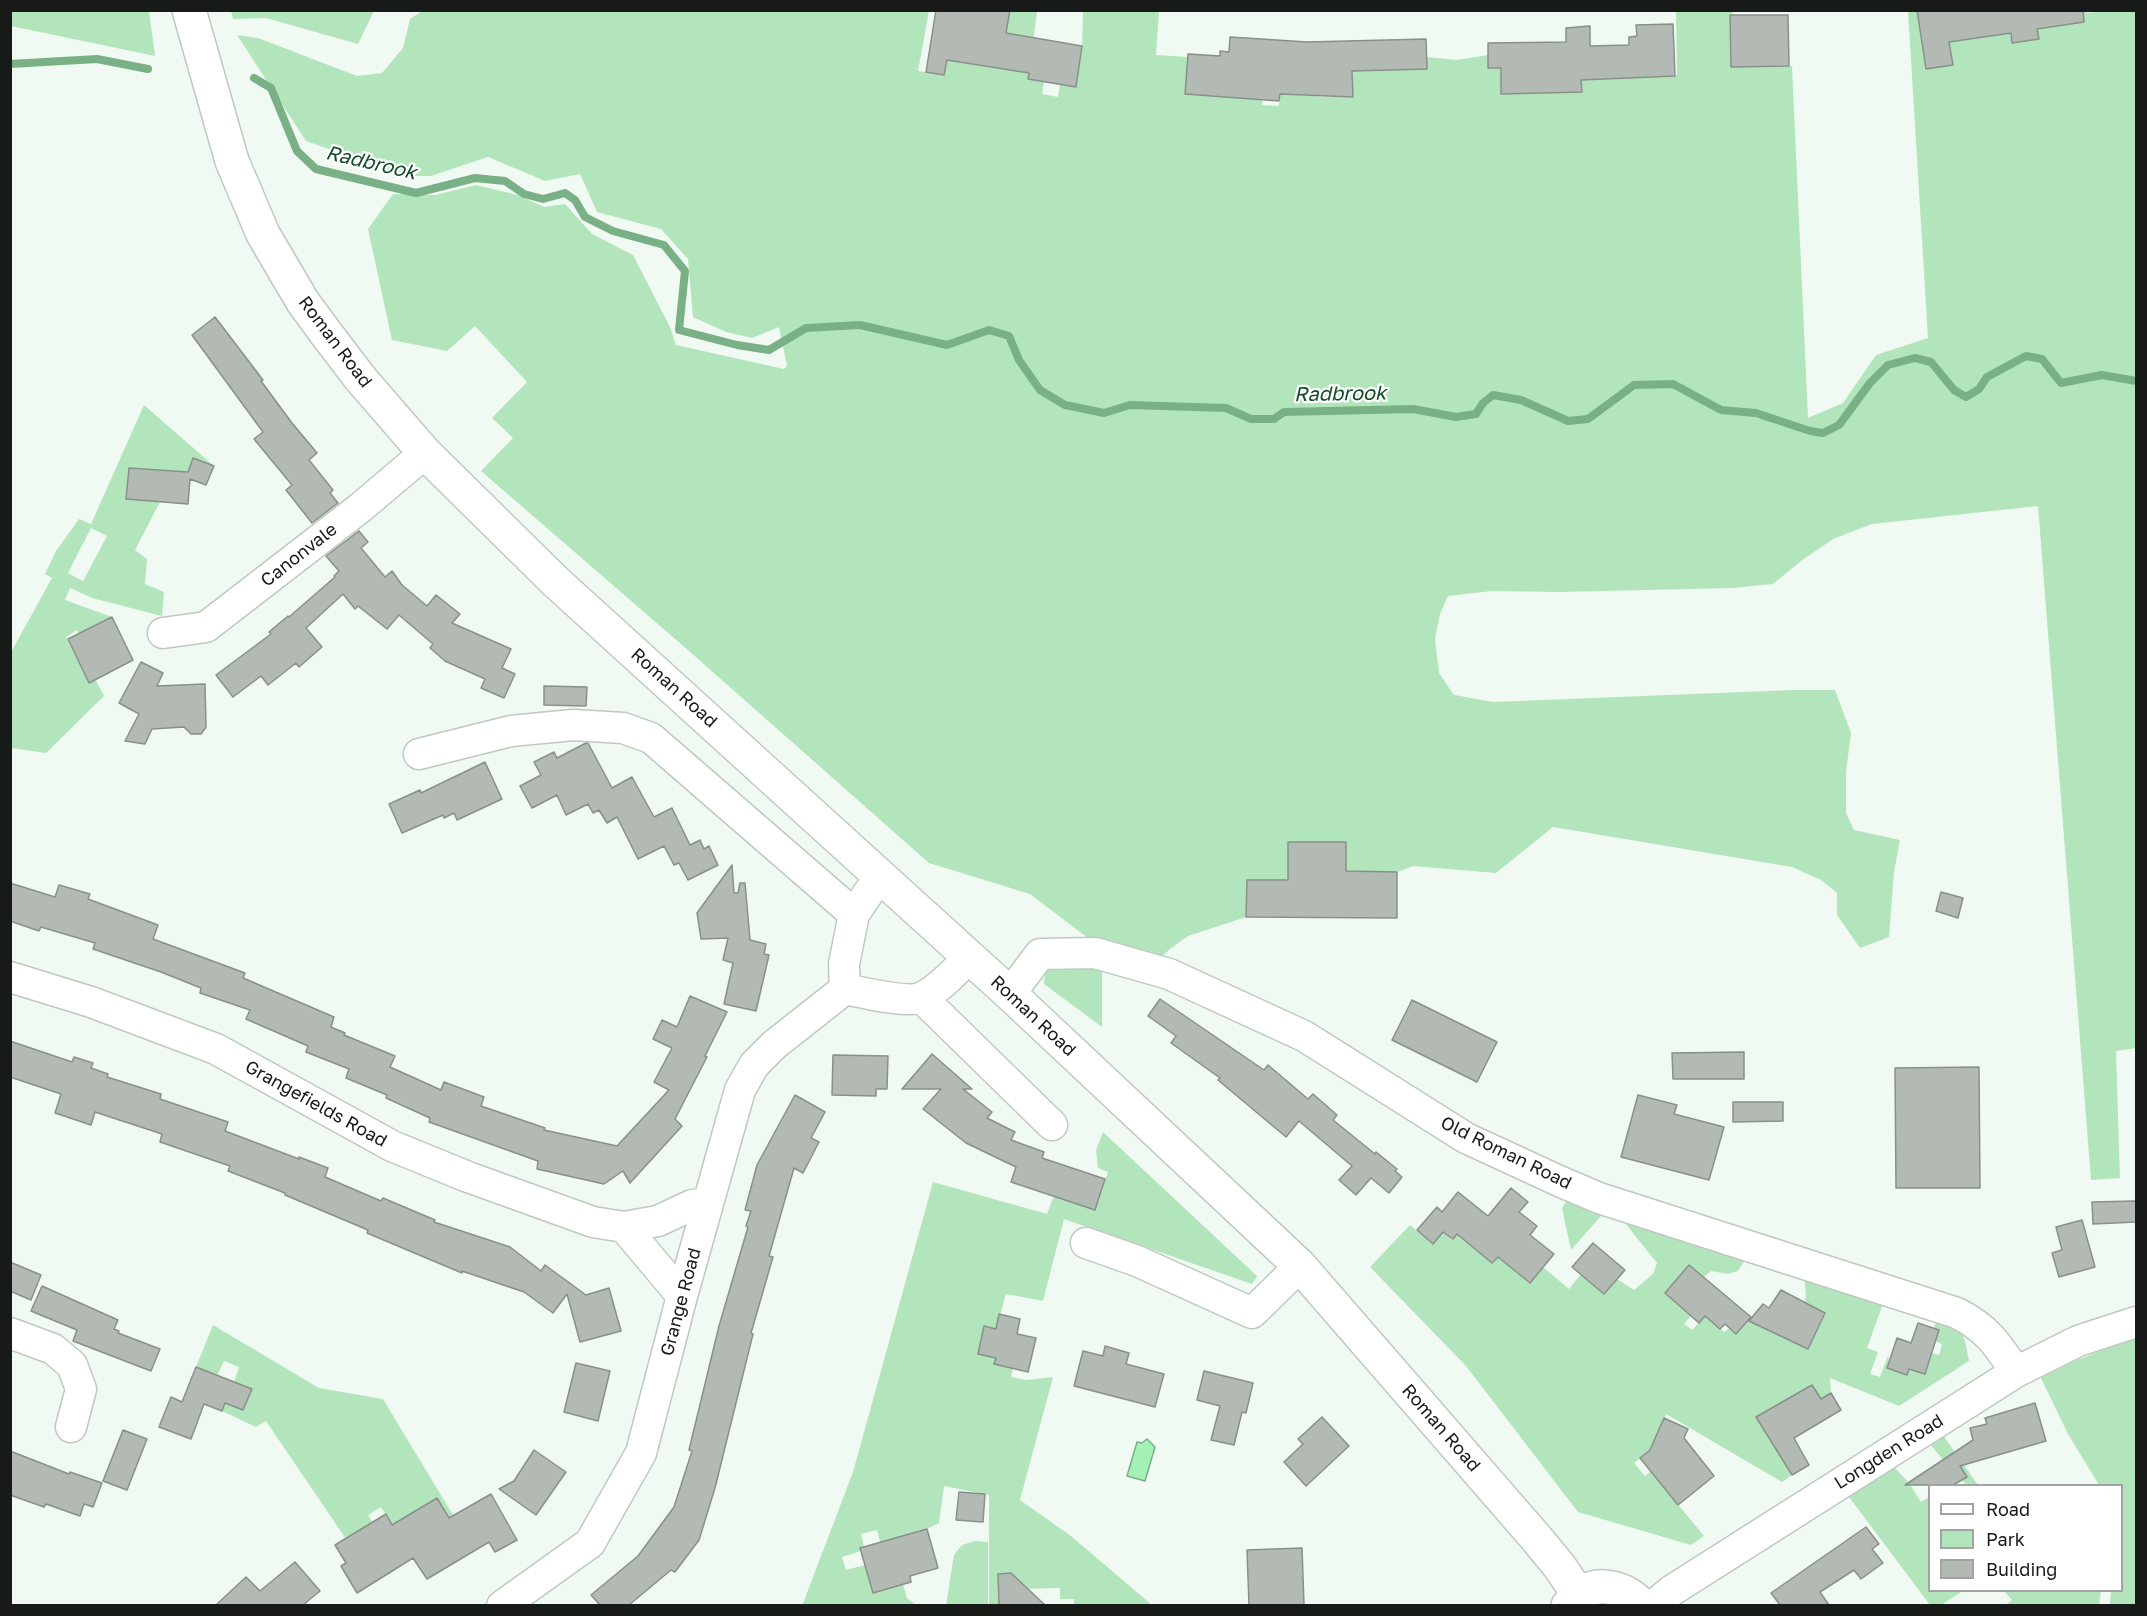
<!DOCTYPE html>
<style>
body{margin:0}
#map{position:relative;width:2147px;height:1616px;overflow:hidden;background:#f1f9f3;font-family:"Golos Text",sans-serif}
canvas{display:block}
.frame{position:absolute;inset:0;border:12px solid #181a18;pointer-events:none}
.legend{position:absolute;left:1928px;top:1484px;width:195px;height:108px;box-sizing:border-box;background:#fff;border:2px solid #a3a3a3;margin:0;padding:8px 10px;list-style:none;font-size:18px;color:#181a18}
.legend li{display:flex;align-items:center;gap:12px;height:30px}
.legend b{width:30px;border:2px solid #a3a3a3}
</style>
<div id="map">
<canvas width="2147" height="1616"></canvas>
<div class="frame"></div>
<ul class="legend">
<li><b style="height:8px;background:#fff"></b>Road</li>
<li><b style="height:16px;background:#b3e5bd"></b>Park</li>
<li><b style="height:16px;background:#b3bab4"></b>Building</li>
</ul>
</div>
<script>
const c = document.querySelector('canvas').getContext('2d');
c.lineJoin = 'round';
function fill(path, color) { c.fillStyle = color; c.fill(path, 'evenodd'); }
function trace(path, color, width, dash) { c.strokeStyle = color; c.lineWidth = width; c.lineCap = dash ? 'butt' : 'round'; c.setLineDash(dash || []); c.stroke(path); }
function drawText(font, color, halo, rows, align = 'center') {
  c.font = font + ' "Golos Text",sans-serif'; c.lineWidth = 4.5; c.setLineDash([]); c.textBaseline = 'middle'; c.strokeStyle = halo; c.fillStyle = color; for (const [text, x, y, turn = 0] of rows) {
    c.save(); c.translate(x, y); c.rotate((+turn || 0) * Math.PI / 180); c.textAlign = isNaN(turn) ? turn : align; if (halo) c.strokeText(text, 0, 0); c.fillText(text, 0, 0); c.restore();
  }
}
const green = new Path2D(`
 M11,10L149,11L155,56L11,26Z
 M231,11V10L374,11L358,44L266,18L233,19Z
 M422,11H929L918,71L944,75L947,60L1000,68L1010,11L1037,12L1028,79L1044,82L1042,94L1058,97L1060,84L1076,86L1082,46L1083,11H1159L1156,55L1188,57L1185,94L1263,69L1262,105L1279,106L1280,94C1304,95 1328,98 1353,97L1352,59L1385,70L1426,69L1427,57L1457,60L1488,55V68H1501V94L1546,93L1567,58L1675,76L1677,75L1676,11H1734L1730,16L1731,67L1792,66L1808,418L1843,403L1876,355L1928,338L1908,11H1917L1926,69L1952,65L1948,36L1963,40L1993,35L2007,11L2012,43L2038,39L2037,29L2053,27L2051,11H2086L2087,13L2106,11H2136V1048L2116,1051L2120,1178L2091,1180L2038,506L1872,524L1833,539L1801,561L1773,584L1733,588L1560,592L1492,591L1448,596L1440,614L1435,639L1439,673L1454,695L1493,702L1793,690H1835L1851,733L1846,772V813L1854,830L1900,840L1894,872L1889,937L1860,948L1837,915V893L1821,880L1792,867L1553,827L1496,873L1413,866L1397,872L1346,871L1345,842H1288V880H1247L1246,917L1188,936L1170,949L1153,965L1093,942L1030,894L929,863L689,651L481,471L513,438L492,418L527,382L475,326L447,351L392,340L368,229L393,194L435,195L476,185L518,195L544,207L565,204L592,234L633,255L670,327L676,345L784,369L787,366L779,327L752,338L726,332L693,317L688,259L661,229L597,212L580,174L545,181L488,157L431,176H405L306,141L237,35L258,38L357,76L382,73L403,48L410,19Z
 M144,405L214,466L193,458L186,477L129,468L127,499L160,502L135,550L147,559L145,584L164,592L162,616L92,598L70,588L65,600L112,617L79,634L77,630L66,637L73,651L83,647L79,662L88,682L95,679L104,696L46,753L11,748V652L52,578L45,574L56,551L79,519L91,524ZM91,528L107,536L83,581L68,573Z
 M1051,961L1102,963V1027L1044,984L1045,973Z
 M1103,1132L1257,1276L1252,1284L1064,1219L1043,1301L1006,1294L996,1329L984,1327L978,1354L996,1358L994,1364L1013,1369L1011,1377L1026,1380L1053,1377L1020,1500L1071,1536L1152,1605H1074V1599H1060V1588L1017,1589L1003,1574L998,1578L999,1605H989V1495L944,1486L939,1523L927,1529L880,1542L877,1530L861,1534L864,1547L861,1551L842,1557L846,1570L865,1565L873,1592L903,1584L907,1598L916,1605L802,1606L853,1472L933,1182L1047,1214L1054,1196L1094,1210L1108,1172L1098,1168L1096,1150Z
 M1570,1196L1608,1208L1571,1250L1562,1208Z
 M1621,1218L1749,1254L1738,1271L1728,1274L1711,1271L1704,1277L1689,1265L1665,1293L1691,1316L1684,1324L1692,1330L1707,1314L1710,1321L1724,1332L1730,1328L1748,1321L1808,1349L1825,1313L1804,1301L1806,1298L1804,1272L1884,1301L1867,1348L1878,1352L1870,1374L1880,1377L1888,1356L1889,1361L1898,1364L1907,1375L1909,1369L1925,1374L1932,1353L1939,1355L1942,1344L1935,1341L1939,1330L1934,1328L1937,1318C1965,1327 1964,1335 1969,1361L1899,1406L1830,1378L1831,1393L1821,1399L1757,1418L1768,1437L1776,1433L1792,1475L1782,1482L1666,1414L1655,1447L1634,1463L1645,1476L1653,1469V1474L1704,1536L1691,1545L1578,1512L1466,1366L1370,1267L1410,1225L1433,1244L1443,1232L1460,1230L1462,1238L1484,1256L1490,1250L1529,1283L1543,1267L1569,1289L1581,1274L1601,1291L1607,1290L1617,1279L1634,1290L1653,1274L1657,1263Z
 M213,1325L319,1388L383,1399L462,1530L458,1533L436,1498L419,1508L428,1523L392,1525L381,1507L368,1515L380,1534L346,1539L266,1421L256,1427L222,1411L225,1403L243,1410L252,1389L234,1382L239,1367L224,1361L217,1376L196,1367Z
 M2136,1338V1605H2110L2111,1591L2122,1590V1486L2099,1485L2068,1434L2039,1374Z
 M1943,1435L1978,1485H1966L1962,1480L1967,1476L1952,1455L1943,1460L1930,1444Z
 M1894,1467L1909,1483L1921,1502L1929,1497L1930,1590L1963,1591L1941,1605H1930L1849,1497Z
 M975,1541L988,1542V1605H946L954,1555L962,1545Z
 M2004,1591H2101L2099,1606L2006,1605L2012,1600Z`);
const water = new Path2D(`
 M1147,1439L1155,1447L1145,1481L1127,1476L1137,1442L1142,1443Z`);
const stream = new Path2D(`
 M10,64L97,59L148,69
 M254,78L271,88L297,151L316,169L416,193L475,178L505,181L524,194L543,199L565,193L575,200L585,217L613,231L664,245L685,271L679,330L737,345L769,350L806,328L860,325L947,345L989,330L1009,336L1019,360L1040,390L1065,405L1104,413L1130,405L1226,408L1251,419H1274L1284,412L1413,409L1456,417L1476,414L1483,403L1493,395L1521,400L1568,421L1588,419L1634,385L1673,384L1721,410L1756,413L1810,431L1823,433L1839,425L1870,383L1888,365L1915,358L1931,362L1954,390L1966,397L1979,389L1987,377L2026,356L2042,359L2061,383L2102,375L2136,381`);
const building = new Path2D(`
 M936,10H1010L1006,33L1082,46L1076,87L1028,79L1029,73L947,60L944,75L926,72Z
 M1917,10H2083L2084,22L2037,29L2039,39L2012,43L2011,33L1949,42L1953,65L1926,69Z
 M1730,15H1788L1789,66L1731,67Z
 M1673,24L1675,76L1581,80L1582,92L1501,94V68H1488V43L1566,42V28L1590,26V46L1629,45V37L1637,36L1636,25Z
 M1230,37L1307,42L1426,39L1427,69L1352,71L1353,97L1280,94L1279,101L1185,94L1188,54L1220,56V51L1229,52Z
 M215,317L263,380L261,381L292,423L317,453L309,460L333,490L330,493L338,503L312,523L286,490L292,485L254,439L263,432L192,335Z
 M193,458L214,466L206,485L190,479L188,504L126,499L129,468L188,472Z
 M359,531L368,542L361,548L385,577L392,571L402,585L427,606L436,595L460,614L452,623L511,649L502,668L515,674L504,698L481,688L485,679L445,661L430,648L433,644L399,615L387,629L358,606L355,609L343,594L306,628L322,647L299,667L296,663L268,685L261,676L233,697L216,675L271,634L269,632L288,616L289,617L335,577L334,576L339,571L326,556Z
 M112,617L133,660L89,683L68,639Z
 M141,662L163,673L157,686L205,684L206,727L201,734H191L184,727L152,729L145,744L125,741L139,714L119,703Z
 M544,686L587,687L586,706L544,705Z
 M586,743H588L612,788L632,777L654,817L672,808L690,845L700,840L704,849L709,846L718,865L688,880L679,863L674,865L664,846L638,859L617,817L607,823L599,810L593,813L588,804L566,815L557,795L532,808L520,786L541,775L534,762L554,752L557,758Z
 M485,762L502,799L457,820L454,813L444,818L443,815L402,833L389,804L420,790L421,793Z
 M1288,842H1346V871L1397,872V918L1246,917L1247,880H1288Z
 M732,865L734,893H738L740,883H745L750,940L766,944L764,954L769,955L756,1011L724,1004L733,963L723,960L728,938L701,939L697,913Z
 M10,883L55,897L59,885L90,894L88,899L158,925L153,939L245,973L243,978L334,1017L331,1027L345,1033L344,1035L395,1056L390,1067L441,1090L444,1082L484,1097L481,1106L545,1128L544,1130L617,1146L669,1090L654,1082L672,1048L653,1039L662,1020L677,1027L690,996L727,1012L705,1056L707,1057L675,1119L682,1126L630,1183L623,1171L604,1184L537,1169L538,1161L429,1122L430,1118L386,1098L387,1095L346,1078L349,1069L306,1052L308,1046L246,1019L250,1010L200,993L201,988L161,972L93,949L95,943L41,927L39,931L10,921Z
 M1941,892L1963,898L1958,918L1936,911Z
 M1160,999L1264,1070L1268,1065L1308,1099L1313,1094L1337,1115L1333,1120L1375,1154L1376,1152L1397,1169L1395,1171L1402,1177L1389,1193L1371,1178L1356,1195L1339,1180L1352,1166L1299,1121L1286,1137L1218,1080L1220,1078L1171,1043L1176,1036L1148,1016Z
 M1412,1000L1497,1042L1477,1082L1392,1040Z
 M10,1041L72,1062L74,1057L93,1063L91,1068L108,1074L107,1077L161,1094L160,1099L228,1122L225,1131L299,1159V1157L328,1168L325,1177L381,1201L383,1198L435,1220L434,1222L510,1247L541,1271L545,1265L586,1295L609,1288L621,1331L580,1342L567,1294L553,1313L524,1292L462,1271V1273L367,1233L368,1230L285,1195V1193L228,1171L230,1166L160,1142L162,1134L95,1112L91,1125L55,1113L61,1094L10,1077Z
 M1744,1052V1079H1673L1672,1053Z
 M932,1054L972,1089H963L992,1112L987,1118L1015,1132L1011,1140L1044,1152L1042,1158L1105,1179L1095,1210L1011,1182L1016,1167L966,1143L923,1109L941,1089H902Z
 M833,1055L888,1056L887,1089H876V1096L832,1095Z
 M1979,1067L1980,1188H1896L1895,1068Z
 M795,1095L825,1112L811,1138L819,1142L803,1173L794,1168L769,1256L773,1257L751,1333L753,1334L715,1488L699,1540L675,1572L671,1570L629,1605H600L591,1595L638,1556L674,1507L692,1451L689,1450L719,1326L748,1227L746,1226L751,1211L745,1210L757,1165Z
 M1638,1095L1677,1105L1674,1114L1724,1127L1709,1180L1621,1157Z
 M1733,1102H1783V1121L1733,1122Z
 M1511,1188L1528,1202L1519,1212L1537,1226L1530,1235L1554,1254L1530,1283L1498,1257L1492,1263L1457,1234L1453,1239L1443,1232L1433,1244L1417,1230L1437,1207L1442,1212L1458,1192L1488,1216Z
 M2136,1201V1222L2093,1224L2092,1202Z
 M2082,1220L2095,1267L2059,1277L2052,1253L2062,1250L2056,1227Z
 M1593,1243L1625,1270L1604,1294L1572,1267Z
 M10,1262L41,1275L31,1300L10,1291Z
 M1689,1265L1751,1317L1736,1334L1725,1324L1720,1329L1705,1316L1699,1323L1665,1293Z
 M42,1286L118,1320L114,1329L119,1331L118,1333L160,1349L151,1371L73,1341L77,1330L31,1311Z
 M1781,1290L1825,1313L1808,1349L1749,1321L1763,1304L1769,1308Z
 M999,1314L1020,1319L1017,1334L1036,1338L1028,1372L994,1364L996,1358L978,1354L984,1326L996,1329Z
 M1918,1323L1939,1330L1925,1374L1909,1369L1907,1375L1887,1368L1897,1338L1911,1343Z
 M1105,1346L1129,1353L1126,1364L1164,1374L1155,1407L1074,1386L1083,1351L1103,1356Z
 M576,1363L610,1371L598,1421L564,1412Z
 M196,1367L252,1389L243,1410L225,1403L222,1411L204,1404L191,1439L159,1427L171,1397L182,1402Z
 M1204,1371L1253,1383L1246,1413L1242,1412L1234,1445L1211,1440L1220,1406L1197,1400Z
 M1812,1385L1821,1399L1831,1393L1841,1410L1794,1438L1809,1465L1792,1475L1756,1417Z
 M2035,1403L2046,1441L1960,1466L1967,1477L1953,1485H1905L1973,1440L1970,1428L1987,1424L1985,1418Z
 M1322,1417L1349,1446L1306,1486L1284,1462L1303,1444L1298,1439Z
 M1664,1418L1688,1429L1684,1438L1714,1476L1678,1505L1640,1458L1650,1450Z
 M123,1430L147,1439L127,1490L103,1481Z
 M534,1450L566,1472L536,1515L499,1489L514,1481Z
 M10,1451L69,1474L70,1472L102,1483L93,1507L84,1504L80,1516L46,1504L44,1507L10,1495Z
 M959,1492L985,1494L983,1522L956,1520Z
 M491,1494L517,1540L495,1552L489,1542L427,1579L413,1558L357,1593L341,1566L346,1563L335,1545L386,1514L392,1525L437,1498L449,1518Z
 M1866,1527L1879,1544L1872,1549L1883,1563L1861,1579L1854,1570L1820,1592L1829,1605H1780L1771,1593Z
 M927,1529L938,1568L910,1576L911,1582L873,1593L860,1548Z
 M1302,1548L1304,1605H1249L1247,1550Z
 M295,1562L320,1591L303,1605H216L246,1577L260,1591Z
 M1011,1573L1045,1605H999L998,1574Z`);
const minor = new Path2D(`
 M163,633L206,627L360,508L425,453
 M419,754L511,731L573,725L623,728L651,738L854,914
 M10,977L91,1002L216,1049L392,1146L468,1177L593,1222L624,1227L658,1221L692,1205L708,1203
 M845,989C861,992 909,1004 923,997C940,988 956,971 969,957
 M845,989L844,964L854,914L880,876
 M1010,994L1040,954L1095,953L1169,974L1304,1036L1466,1138L1559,1181L1599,1198L1957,1313C1988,1329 1997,1344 2016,1372
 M922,998L1052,1125
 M624,1227L682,1296
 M1086,1243L1137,1261L1252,1313L1300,1266
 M10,1333L53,1349L72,1365L81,1389L71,1427
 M502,1606L590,1543L641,1453L682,1296L740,1090L754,1065L774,1045L845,989
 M1653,1606L1671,1591L2016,1372L2078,1341L2136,1322`);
const major = new Path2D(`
 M189,10L232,161L263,234L303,302L325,332L360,378L425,453L556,582L1010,994L1300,1266L1537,1539L1560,1567L1578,1594
 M1568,1606C1586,1578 1623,1583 1642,1606`);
const streetNames = [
 ["Roman Road",335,342,53],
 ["Canonvale",299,555,-38],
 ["Roman Road",674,688,42],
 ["Roman Road",1033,1016,43],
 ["Grangefields Road",316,1104,29],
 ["Old Roman Road",1506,1153,26],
 ["Grange Road",681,1302,-75],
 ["Roman Road",1441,1428,49],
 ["Longden Road",1889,1452,-32]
];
const waterNames = [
 ["Radbrook",371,163,13],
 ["Radbrook",1340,394,-1]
];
fill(green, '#b3e5bd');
fill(water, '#a3f1b5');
trace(water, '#79b086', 1.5);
trace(stream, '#79b086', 8);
fill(building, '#b3bab4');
trace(building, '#89908a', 1.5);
trace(minor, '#c0c8c2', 33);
trace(major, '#c0c8c2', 36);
trace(minor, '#fff', 30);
trace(major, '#fff', 33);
drawText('18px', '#181a18', '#fff', streetNames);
drawText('italic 20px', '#144c27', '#fff', waterNames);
</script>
